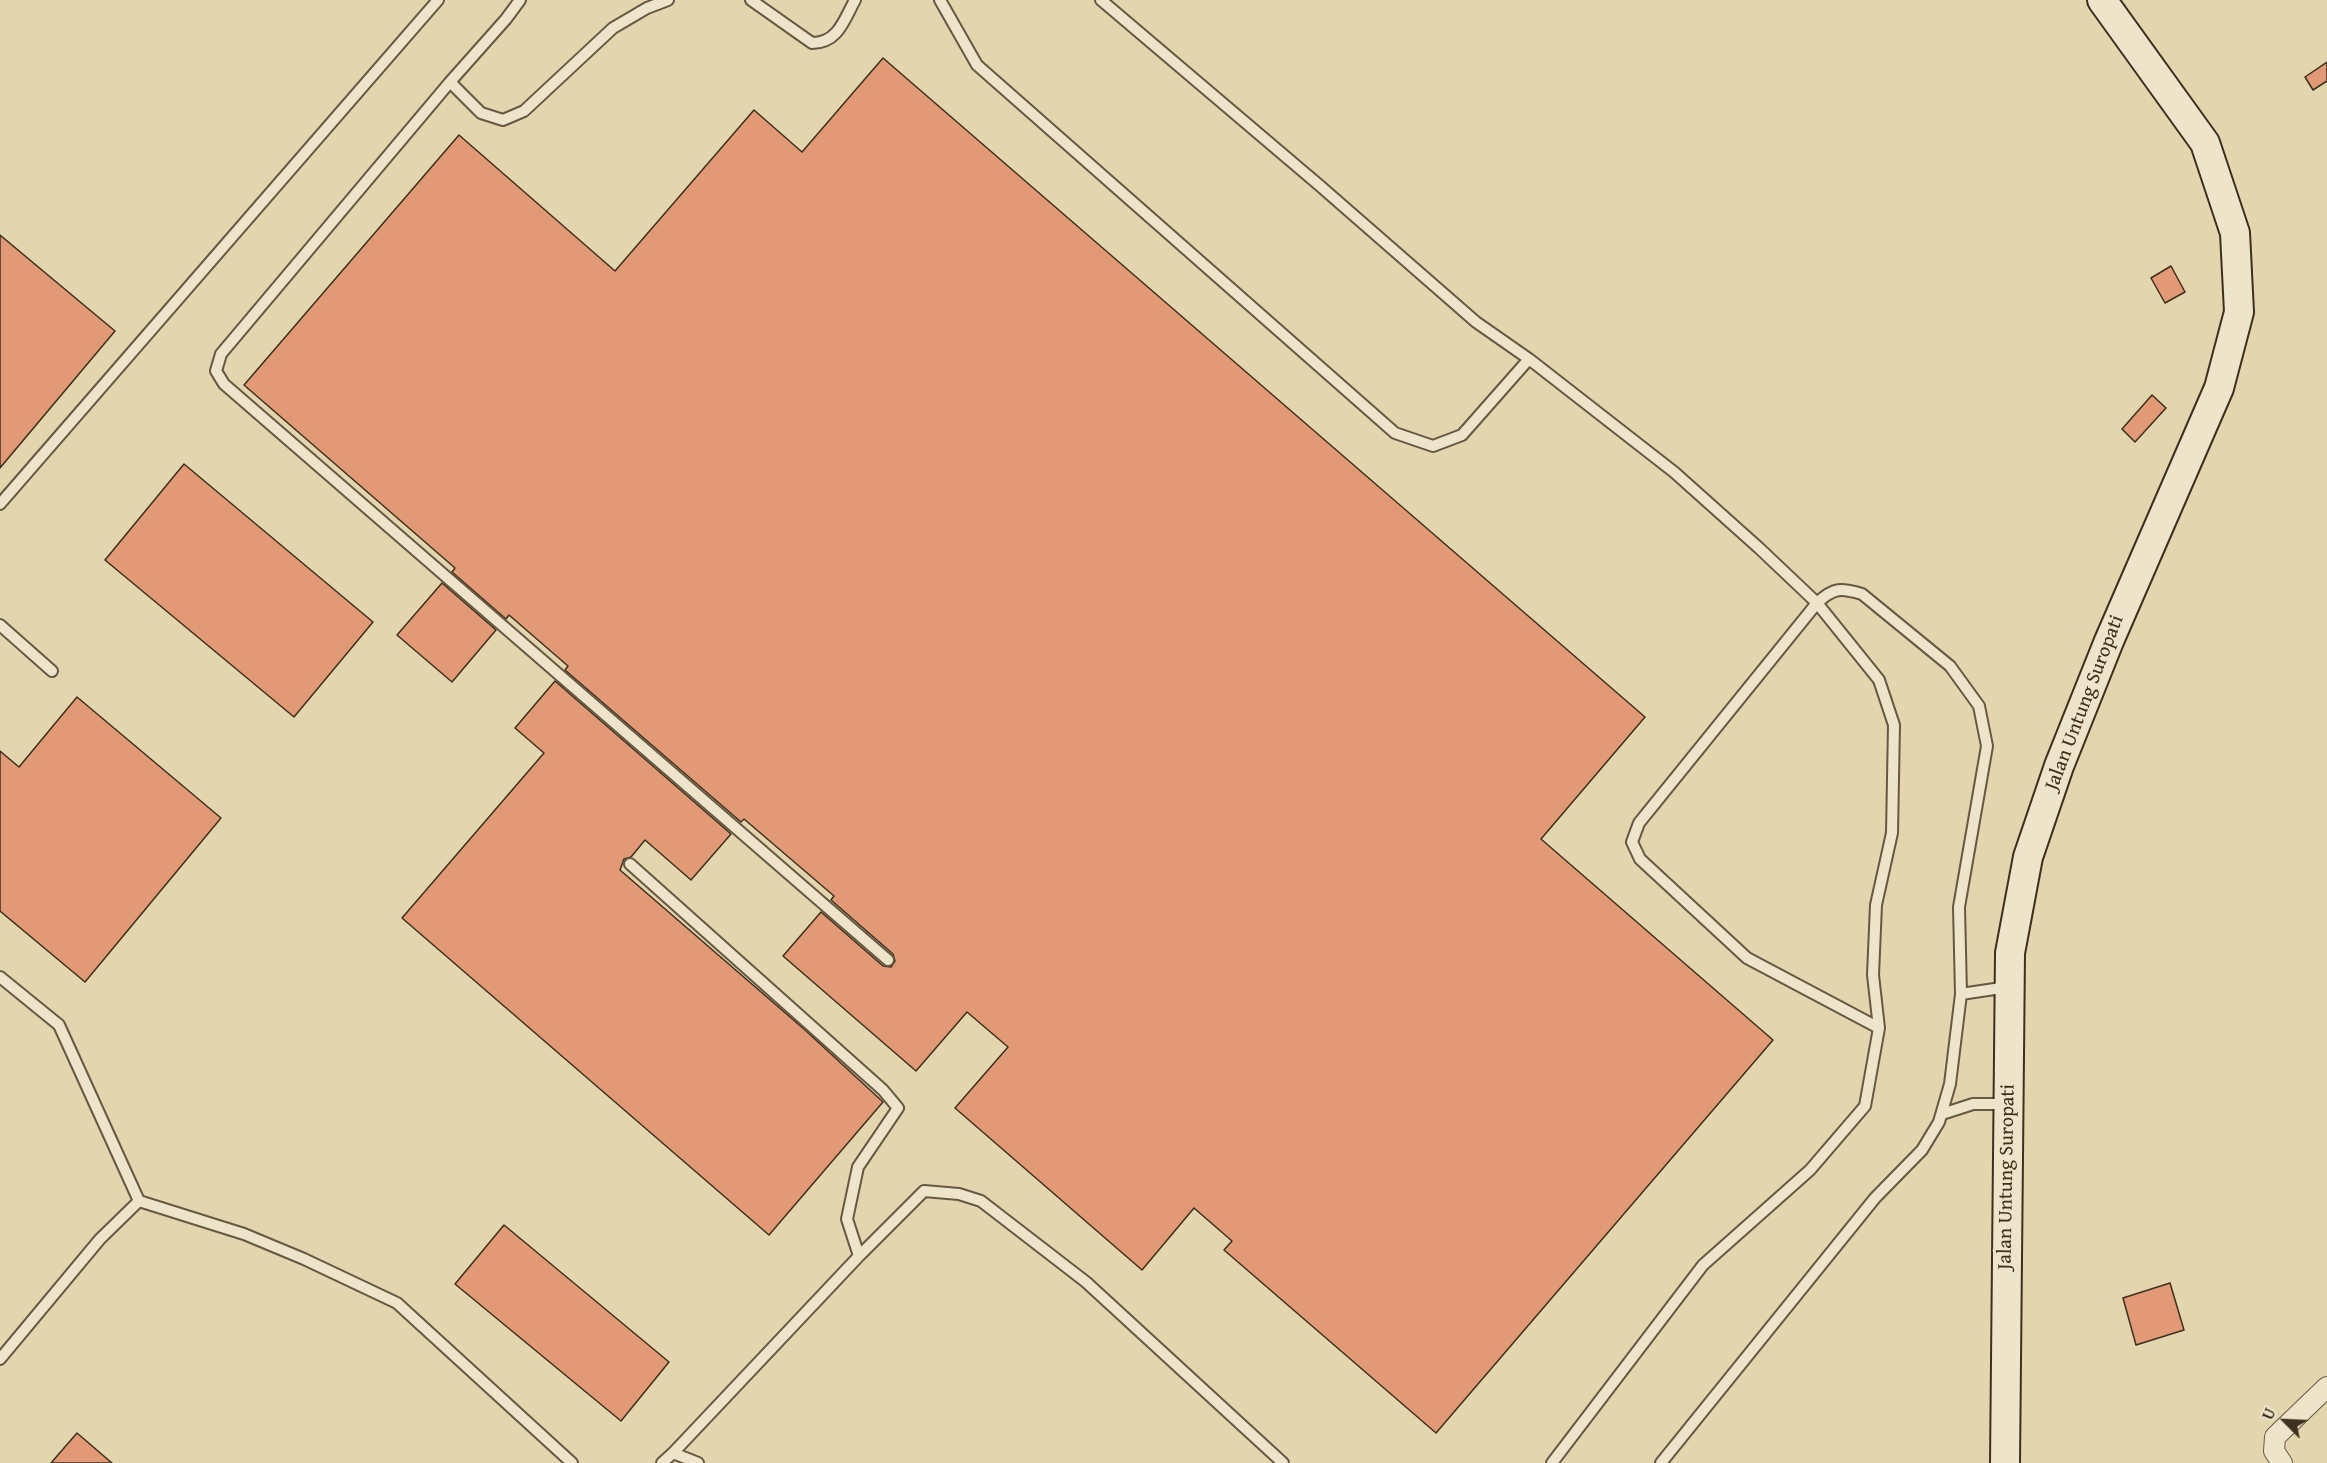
<!DOCTYPE html>
<style>
body{margin:0}
#map{position:relative;width:2327px;height:1463px;overflow:hidden;background:#e3d5ae;font-family:"Gentium Book Plus",serif}
canvas{display:block}
.north{position:absolute;left:2255px;top:1391px;width:60px;height:60px;-webkit-text-stroke:4px #ede4ca;paint-order:stroke;rotate:294deg;font-size:16px;font-weight:700;line-height:24px;text-align:center;color:#3e2f1f}
.north::after{content:'';display:block;margin:auto;width:21px;height:27px;background:#3e2f1f;clip-path:polygon(50% 0,100% 100%,50% 72%,0 100%)}
</style>
<div id="map">
<canvas width="2327" height="1463"></canvas>
<div class="north">U</div>
</div>
<script>
const c = document.querySelector('canvas').getContext('2d');
c.lineJoin = 'round';
function fill(path, color) { c.fillStyle = color; c.fill(path, 'evenodd'); }
function trace(path, color, width, dash) { c.strokeStyle = color; c.lineWidth = width; c.lineCap = dash ? 'butt' : 'round'; c.setLineDash(dash || []); c.stroke(path); }
function drawText(font, color, halo, rows, align = 'center') {
  c.font = font + ' "Gentium Book Plus",serif'; c.lineWidth = 6; c.setLineDash([]); c.textBaseline = 'middle'; c.strokeStyle = halo; c.fillStyle = color; for (const [text, x, y, turn = 0] of rows) {
    c.save(); c.translate(x, y); c.rotate((+turn || 0) * Math.PI / 180); c.textAlign = isNaN(turn) ? turn : align; if (halo) c.strokeText(text, 0, 0); c.fillText(text, 0, 0); c.restore();
  }
}
const building = new Path2D(`
 M883,58L1645,717L1541,839L1773,1040L1436,1433L1224,1250L1232,1241L1194,1208L1142,1270L955,1108L1008,1047L967,1012L916,1071L783,956L821,912L883,966L891,967L895,961L893,954L831,900L834,896L744,819L741,822L565,670L568,666L509,615L506,619L452,572L455,568L244,385L459,135L615,271L754,110L802,152Z
 M2327,62V81L2313,90L2305,77Z
 M0,235L115,331L0,468Z
 M2171,266L2185,292L2165,303L2151,278Z
 M2152,395L2166,408L2135,442L2122,429Z
 M184,464L373,622L294,717L105,560Z
 M442,583L496,630L452,682L397,635Z
 M555,681L731,834L691,880L645,840L631,857L624,859L620,870L805,1030L883,1102L769,1235L402,918L544,753L515,728Z
 M77,697L221,818L85,982L0,911V751L19,767Z
 M504,1225L669,1362L621,1421L455,1284Z
 M2170,1283L2184,1330L2136,1345L2123,1298Z
 M77,1433L112,1463H51Z`);
const lane = new Path2D(`
 M520,0L506,19L450,82L481,113L503,120L524,111L613,28L647,8L668,0
 M751,0L812,43C838,43 844,20 855,0
 M940,0L977,65L1395,433L1433,446L1462,435L1529,359
 M1101,0L1319,185L1476,322L1529,359L1674,472L1759,548L1817,603L1879,680L1894,725L1892,833L1876,905L1873,975L1879,1028L1865,1106L1810,1170L1703,1265L1552,1463
 M450,82L221,354L216,371L224,384L888,960
 M0,504L438,0
 M0,625L52,671
 M630,864L883,1090L898,1108L858,1167L847,1219L859,1256
 M0,977L59,1025L139,1201
 M1961,994L2008,987
 M1942,1114L1973,1104H2008
 M0,1359L100,1239L139,1201L244,1234L304,1259L397,1303L572,1463
 M673,1453L859,1256L924,1191L959,1194L981,1201L1086,1282L1283,1463
 M662,1463L673,1453L698,1463
 M1661,1463L1875,1198L1922,1150L1939,1122L1950,1084L1961,994L1959,907L1987,746L1979,706L1950,666L1862,594C1841,588 1834,587 1817,603L1639,823L1632,842L1640,859L1747,958L1879,1028`);
const street = new Path2D(`
 M2282,1463L2274,1451L2275,1437L2327,1387`);
const secondary = new Path2D(`
 M2005,1463L2010,953L2028,857L2059,766L2109,641L2219,388L2239,312L2235,233L2205,143L2102,0`);
const streetNames = [
 ["Jalan Untung Suropati",2085,703,-69],
 ["Jalan Untung Suropati",2007,1177,-89]
];
fill(building, '#e19a75');
trace(building, '#3e2f1f', 1.5);
trace(lane, '#675843', 14);
trace(street, '#675843', 22);
trace(secondary, '#3e2f1f', 32);
trace(lane, '#ede4ca', 10);
trace(street, '#ede4ca', 20);
trace(secondary, '#ede4ca', 28);
drawText('20px', '#3e2f1f', '#ede4ca', streetNames);
</script>
